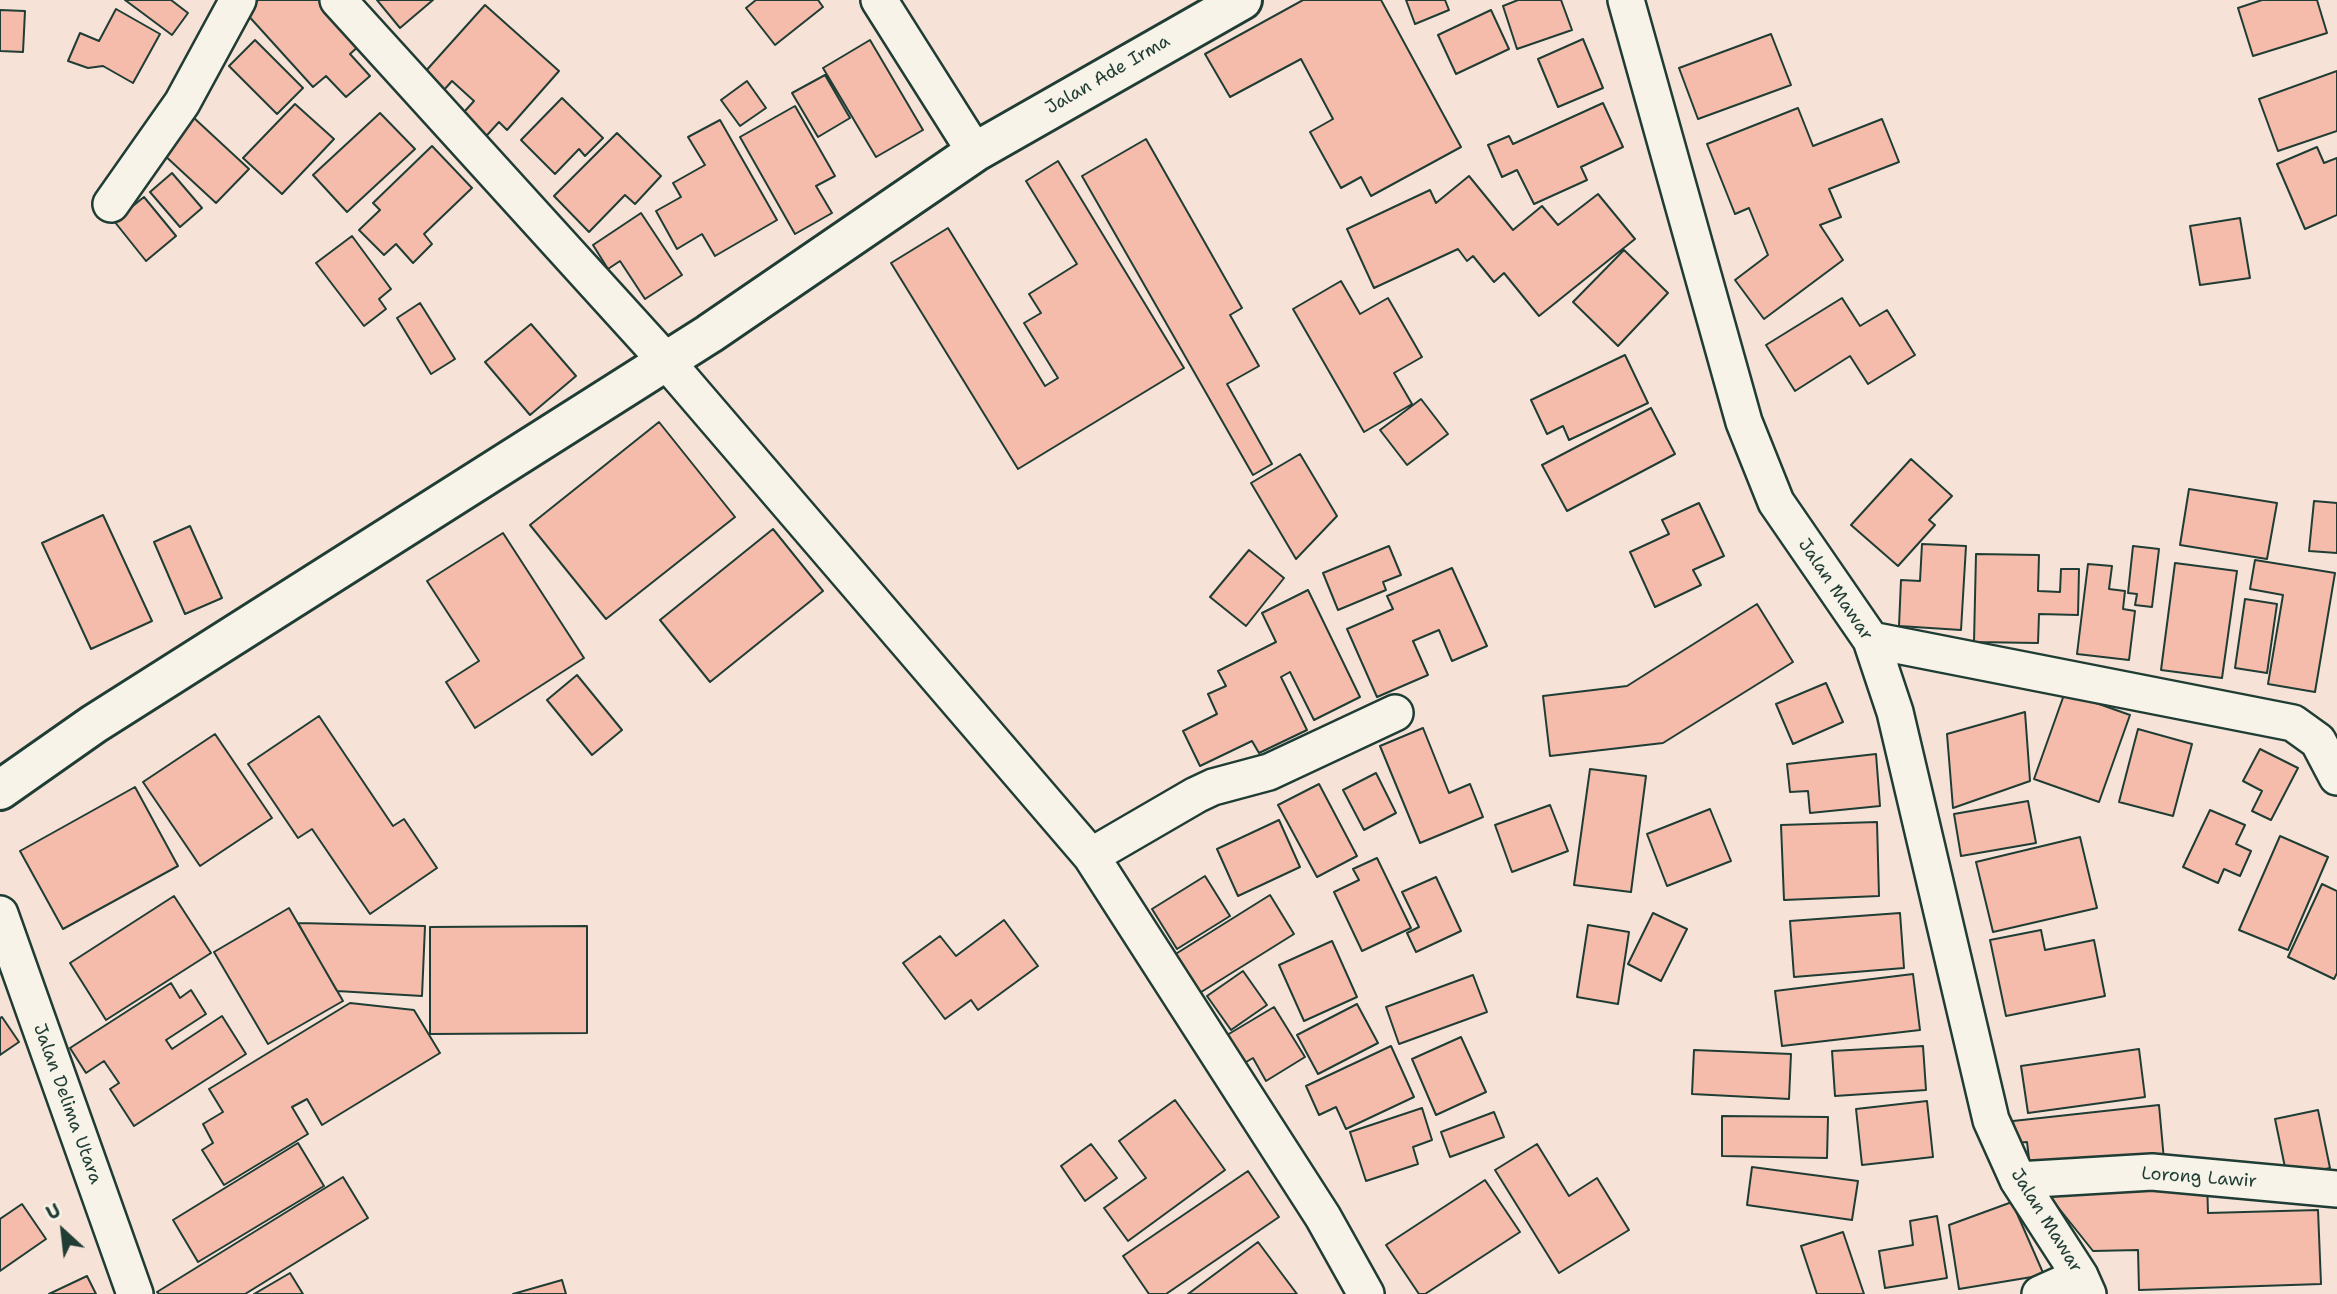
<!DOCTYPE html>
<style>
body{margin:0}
#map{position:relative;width:2337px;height:1294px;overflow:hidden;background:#f6e2d6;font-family:"Shantell Sans",sans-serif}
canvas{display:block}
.north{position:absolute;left:28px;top:1196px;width:70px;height:70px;-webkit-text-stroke:5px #f7f3e8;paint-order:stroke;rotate:333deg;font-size:19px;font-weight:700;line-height:28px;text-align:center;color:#1f3d34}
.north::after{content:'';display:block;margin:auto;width:24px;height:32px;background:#1f3d34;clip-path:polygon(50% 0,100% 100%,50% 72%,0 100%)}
</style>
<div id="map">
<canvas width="2337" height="1294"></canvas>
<div class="north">U</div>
</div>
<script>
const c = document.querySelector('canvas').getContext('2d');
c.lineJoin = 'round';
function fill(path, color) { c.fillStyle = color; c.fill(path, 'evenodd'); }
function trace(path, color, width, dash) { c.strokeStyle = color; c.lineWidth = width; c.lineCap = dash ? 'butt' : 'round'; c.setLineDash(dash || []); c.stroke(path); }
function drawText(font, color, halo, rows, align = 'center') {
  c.font = font + ' "Shantell Sans",sans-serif'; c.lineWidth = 6; c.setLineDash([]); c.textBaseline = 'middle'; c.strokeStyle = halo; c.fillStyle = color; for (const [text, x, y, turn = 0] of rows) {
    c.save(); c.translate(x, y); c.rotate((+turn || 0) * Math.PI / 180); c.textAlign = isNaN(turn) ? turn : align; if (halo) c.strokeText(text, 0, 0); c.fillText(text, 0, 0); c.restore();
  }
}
const building = new Path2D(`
 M125,0H171L188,13L172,35Z
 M258,0H323L362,43L350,54L370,76L346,97L326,76L313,87L245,12Z
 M377,0H433L400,28Z
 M756,0H818L823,7L775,45L746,8Z
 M1303,0H1381L1461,147L1371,196L1361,177L1341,188L1310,132L1333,119L1301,59L1230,97L1205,54Z
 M1406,0H1445L1449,10L1415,24Z
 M1518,0H1561L1572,30L1517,49L1503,6Z
 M2262,0H2317L2327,33L2253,56L2238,8Z
 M485,5L559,71L507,130L499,122L479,144L455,122L474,101L452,81L443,91L424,73Z
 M116,9L160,34L133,83L103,66L88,68L68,61L80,33L99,41Z
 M0,10L25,11L23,52L0,51Z
 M1491,10L1509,49L1456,74L1438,35Z
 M1771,34L1791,85L1698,119L1679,68Z
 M1583,39L1603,88L1558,107L1538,59Z
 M255,40L303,88L277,114L229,66Z
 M870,40L923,130L876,157L823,68Z
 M2337,71V131L2278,151L2259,99Z
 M825,75L850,118L818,137L792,93Z
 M747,81L766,108L740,126L721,100Z
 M562,98L603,138L585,156L579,149L555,174L521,140Z
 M1603,103L1623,147L1581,167L1587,180L1534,204L1517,170L1502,177L1488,145L1509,136L1513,144Z
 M295,104L334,139L282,194L243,158Z
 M795,106L835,176L816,186L832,213L795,234L740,137Z
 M1798,108L1813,146L1882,119L1899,162L1829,189L1841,217L1820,225L1843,260L1764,319L1735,280L1768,255L1749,208L1735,214L1707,144Z
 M380,113L415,149L347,212L313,175Z
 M194,118L249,169L216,203L162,153Z
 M720,120L777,220L715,256L702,234L677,249L656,211L681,197L673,183L705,165L688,137Z
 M617,133L661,176L635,204L625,195L589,232L554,196Z
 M1146,139L1242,308L1230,315L1259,366L1227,384L1272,464L1253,475L1082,176Z
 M432,146L472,188L424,234L432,244L413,263L396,244L384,255L359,230L380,210L373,203Z
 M2317,147L2324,163L2337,158V215L2305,229L2277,164Z
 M1058,161L1184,368L1018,469L891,263L948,228L1045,386L1058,378L1024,323L1041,313L1029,294L1077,264L1026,181Z
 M172,173L202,208L180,227L150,192Z
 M1469,176L1513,230L1542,206L1558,225L1598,194L1635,239L1539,316L1504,273L1494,282L1473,256L1467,261L1458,249L1374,288L1347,229L1430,190L1436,203Z
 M144,197L176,236L146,261L114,221Z
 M641,213L682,275L645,299L620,261L608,269L593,245Z
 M2240,218L2250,278L2200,285L2190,226Z
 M352,236L391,289L379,299L386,309L364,326L316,263Z
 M1624,250L1668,293L1618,346L1573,302Z
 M1341,281L1360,314L1388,298L1422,357L1394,373L1412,404L1364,432L1293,309Z
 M1842,298L1860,326L1887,310L1915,355L1868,384L1850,356L1795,391L1766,345Z
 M420,303L455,359L431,374L397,318Z
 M531,324L576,376L530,415L485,362Z
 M1625,355L1648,403L1569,440L1563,426L1547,434L1531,400Z
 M1421,399L1448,434L1407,465L1380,430Z
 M1651,408L1675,454L1567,511L1542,465Z
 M659,422L735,517L606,619L530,525Z
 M1300,454L1337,516L1296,559L1251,483Z
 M1911,459L1952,496L1929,520L1935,525L1898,566L1851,525Z
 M2189,489L2277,503L2267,559L2180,545Z
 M2314,501L2337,503V553L2309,551Z
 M1699,503L1724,556L1693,570L1701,585L1655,607L1630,552L1669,534L1662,520Z
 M103,515L152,621L91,649L42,543Z
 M190,526L222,598L185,614L154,542Z
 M773,529L823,591L710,682L660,620Z
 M503,533L584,658L475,728L446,682L479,661L427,581Z
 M1922,544L1966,546L1961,630L1899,626L1901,580L1920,581Z
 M1389,546L1401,575L1383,582L1386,590L1338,610L1323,573Z
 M2133,546L2159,549L2152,607L2135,605L2137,594L2128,593Z
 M1249,550L1284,578L1246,626L1210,597Z
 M1976,554L2039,555L2038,591L2060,592L2061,569H2079L2078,615L2039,614L2038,643L1974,642Z
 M2255,560L2335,573L2315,692L2268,684L2283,595L2250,589Z
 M2175,563L2237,571L2222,678L2161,670Z
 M2088,564L2112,566L2109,589L2125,591L2123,609L2135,611L2129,660L2077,654Z
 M1452,568L1487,646L1452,661L1439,630L1413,641L1428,675L1377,697L1347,629L1393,609L1387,596Z
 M1308,590L1360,697L1314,720L1290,672L1281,677L1307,730L1259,753L1252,741L1200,766L1183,731L1217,714L1208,694L1226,686L1218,671L1276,642L1262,613Z
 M2245,599L2277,604L2267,673L2235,668Z
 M1757,604L1793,662L1663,743L1550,756L1543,696L1627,686Z
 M577,675L622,730L592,755L547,700Z
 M1826,683L1843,722L1793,744L1776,704Z
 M2065,692L2130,715L2099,802L2034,779Z
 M2025,712L2030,781L1953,808L1947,734Z
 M319,716L393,826L404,819L437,868L370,914L312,829L298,838L248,764Z
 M1423,728L1449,793L1470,784L1483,817L1420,843L1380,746Z
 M2138,729L2192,744L2173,816L2119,802Z
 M215,734L272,818L200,866L143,782Z
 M2260,749L2298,768L2271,820L2252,811L2262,791L2243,781Z
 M1876,754L1880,806L1810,813L1808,791L1790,792L1787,764Z
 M1590,769L1646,776L1631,892L1574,885Z
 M1376,773L1396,813L1364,830L1343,790Z
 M1319,784L1357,856L1317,877L1278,805Z
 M135,787L178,866L63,929L20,851Z
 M2028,801L2036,843L1961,856L1954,814Z
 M1550,805L1568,851L1512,872L1495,825Z
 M1710,809L1731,861L1667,886L1647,834Z
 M2210,810L2245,825L2236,844L2251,851L2240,876L2224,869L2218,883L2183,867Z
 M1279,820L1300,867L1238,896L1217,849Z
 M1877,822L1879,896L1784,900L1781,825Z
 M2280,836L2328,857L2288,950L2239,930Z
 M2080,837L2097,908L1993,932L1976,862Z
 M1377,858L1411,928L1362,951L1334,892L1359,880L1353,869Z
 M1205,876L1230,916L1177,949L1152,909Z
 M1436,877L1461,931L1416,952L1407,933L1419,927L1402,892Z
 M2322,884L2337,891V973L2334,979L2288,957Z
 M1270,895L1294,934L1190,999L1166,960Z
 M174,896L211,953L106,1020L70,963Z
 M289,908L343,1001L268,1044L214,952Z
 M1653,913L1687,929L1661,981L1628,964Z
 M1900,913L1904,968L1794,977L1790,921Z
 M1004,920L1038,966L978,1010L971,1000L945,1019L903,963L940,936L956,956Z
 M298,923L425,926L422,996L337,991Z
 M1588,925L1629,932L1618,1004L1577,997Z
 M587,926V1033L430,1034V927Z
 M2041,930L2045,950L2094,940L2105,996L2006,1016L1990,940Z
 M1332,941L1357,997L1304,1021L1279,965Z
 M1243,971L1267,1005L1231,1030L1207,996Z
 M1913,974L1920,1030L1782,1046L1775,991Z
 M1473,975L1487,1012L1399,1044L1386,1007Z
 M171,983L180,998L191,990L206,1014L166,1040L172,1049L222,1016L246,1054L134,1126L110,1089L119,1083L104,1061L86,1073L70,1048Z
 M350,1003L414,1010L440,1053L322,1125L307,1099L292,1107L308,1134L224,1185L202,1150L213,1143L203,1124L223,1112L209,1089Z
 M1357,1004L1378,1043L1318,1074L1297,1035Z
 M1274,1007L1305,1057L1266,1081L1253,1058L1234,1069L1217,1041Z
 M2,1017L19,1042L0,1055V1018Z
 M1461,1037L1486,1092L1436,1115L1412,1059Z
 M1391,1046L1414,1097L1346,1129L1336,1107L1319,1115L1306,1086Z
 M1923,1046L1926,1090L1835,1096L1832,1051Z
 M2139,1049L2145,1097L2028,1113L2021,1066Z
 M1694,1050L1791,1054L1789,1099L1692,1094Z
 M1175,1100L1225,1170L1128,1241L1104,1208L1146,1178L1119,1141Z
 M1927,1101L1933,1157L1862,1165L1856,1109Z
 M2159,1105L2164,1160L2031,1175L2027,1142L2016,1143L2013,1121Z
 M1422,1108L1432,1140L1413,1147L1418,1164L1366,1181L1350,1132Z
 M2318,1110L2330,1168L2287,1177L2275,1119Z
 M1494,1112L1504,1137L1450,1157L1441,1132Z
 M1722,1116L1828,1117L1827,1158L1722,1156Z
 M298,1143L324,1186L198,1262L173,1220Z
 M1091,1144L1117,1178L1085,1201L1061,1166Z
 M1537,1144L1569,1196L1597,1178L1629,1230L1559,1273L1495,1170Z
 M1752,1167L1858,1181L1852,1220L1747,1205Z
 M1248,1171L1279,1217L1166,1294H1149L1123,1256Z
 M343,1177L368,1218L245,1294H159L157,1292Z
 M2207,1179L2208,1213L2318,1210L2321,1284L2139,1290L2138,1250L2093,1251L2037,1181Z
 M1485,1180L1520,1232L1425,1294H1419L1386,1245Z
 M2012,1202L2044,1275L1959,1289L1949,1225Z
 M22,1204L46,1239L0,1271V1219Z
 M1937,1216L1947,1278L1885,1288L1879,1251L1913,1245L1910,1221Z
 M1843,1232L1864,1294H1817L1801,1246Z
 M1258,1242L1297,1294H1188Z
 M290,1273L303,1294H254Z
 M87,1276L96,1294H49Z
 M562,1280L566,1294H513Z`);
const minor = new Path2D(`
 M338,0L666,361L1091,856L1323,1217L1366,1294
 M879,0L975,152
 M1626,0L1744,422L1776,502L1871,640L1895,712L1991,1120L2018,1180L2080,1276L2088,1294
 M111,204L182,103L238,0
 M1871,640L2293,723L2318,741L2337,777
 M1091,856L1196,795L1213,787L1269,772L1395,713
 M0,914L135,1294
 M2018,1180L2152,1172L2337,1189
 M2040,1294L2080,1276`);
const tertiary = new Path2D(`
 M0,790L94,724L709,334L975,152L1242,0`);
const streetNames = [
 ["Jalan Ade Irma",1108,75,-30],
 ["Jalan Mawar",1835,590,56],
 ["Jalan Delima Utara",67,1104,70],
 ["Lorong Lawir",2199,1178,4],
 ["Jalan Mawar",2046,1221,58]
];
fill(building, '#f5bcab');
trace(building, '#1f3d34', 2);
trace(minor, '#1f3d34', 40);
trace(tertiary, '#1f3d34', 44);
trace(minor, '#f7f3e8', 35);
trace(tertiary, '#f7f3e8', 38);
drawText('18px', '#1f3d34', '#f7f3e8', streetNames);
</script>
